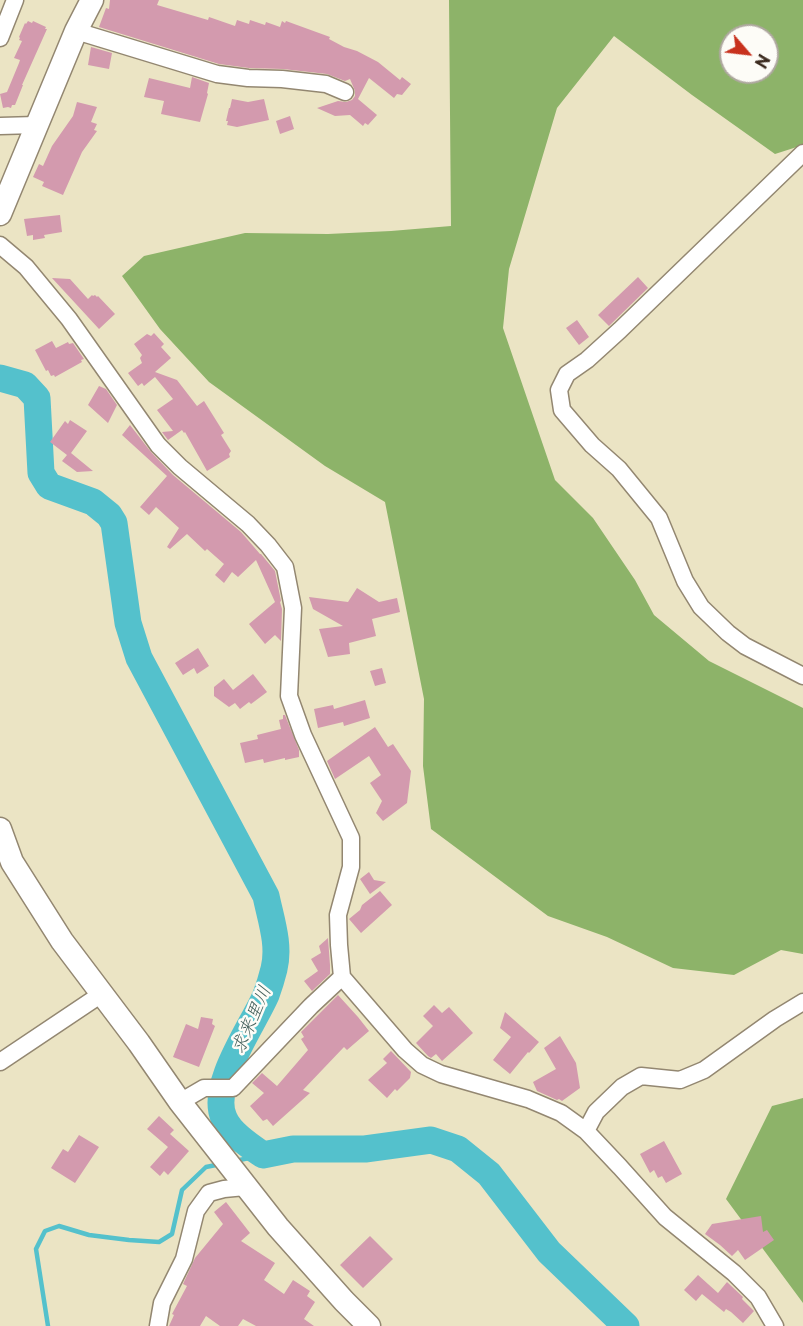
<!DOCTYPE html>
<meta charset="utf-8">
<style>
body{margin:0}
#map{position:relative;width:803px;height:1326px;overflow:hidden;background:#ebe4c4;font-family:"Playpen Sans",sans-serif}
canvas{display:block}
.north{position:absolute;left:719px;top:24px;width:60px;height:60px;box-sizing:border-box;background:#fdfcf7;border:2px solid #afa8a0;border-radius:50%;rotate:118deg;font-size:16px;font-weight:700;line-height:24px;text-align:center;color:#3b2a1e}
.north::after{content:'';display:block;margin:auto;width:21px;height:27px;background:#c8321e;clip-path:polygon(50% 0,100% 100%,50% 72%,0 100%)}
</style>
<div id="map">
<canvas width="803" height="1326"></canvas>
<div class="north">N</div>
</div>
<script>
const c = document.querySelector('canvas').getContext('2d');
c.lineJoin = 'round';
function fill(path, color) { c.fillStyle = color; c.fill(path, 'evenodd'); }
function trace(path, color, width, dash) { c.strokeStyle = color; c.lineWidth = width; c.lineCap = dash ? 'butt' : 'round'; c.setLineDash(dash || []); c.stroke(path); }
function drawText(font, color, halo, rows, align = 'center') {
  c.font = font + ' "Playpen Sans","Klee One",sans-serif'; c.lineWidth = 5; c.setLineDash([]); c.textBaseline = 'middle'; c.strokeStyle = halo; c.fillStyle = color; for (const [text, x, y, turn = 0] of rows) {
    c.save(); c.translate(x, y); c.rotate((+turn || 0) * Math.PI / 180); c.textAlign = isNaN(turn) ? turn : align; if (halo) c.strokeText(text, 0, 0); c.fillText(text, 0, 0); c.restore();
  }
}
const forest = new Path2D(`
 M449,0H803V145L775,154L692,95L614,36L557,108L509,269L503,328L555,480L593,518L635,580L654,615L709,661L803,708V954L781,950L734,975L673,968L607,937L548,916L431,829L423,766L424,699L385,502L325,466L209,382L160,329L122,276L144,256L245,233L328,234L391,231L451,226ZM731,36H767V72H731Z
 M803,1098V1303L726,1199L772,1106Z`);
const stream = new Path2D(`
 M235,1161L263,1155
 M48,1326L36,1249L45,1231L59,1226L89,1235L129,1240L159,1242L172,1234L182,1190L206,1167L221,1164`);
const river = new Path2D(`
 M0,378L25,385L37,398L41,473L49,486L93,502L109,515L114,523L128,623L139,658L266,896C271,920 280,945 274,969C272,977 269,987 266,995C253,1025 209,1086 224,1118C230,1133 250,1146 263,1155L293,1149H365L431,1140L458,1149L489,1174L549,1252L626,1326`);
const building = new Path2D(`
 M110,0H159L157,5L208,20L209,17L235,26L237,20L249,24L250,20L265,25L266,22L280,27L282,21L285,23L286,21L330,37L329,39L344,47L357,51L378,62L400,80L402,77L411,84L402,95L397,94L394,98L369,78L358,99L377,115L368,125L365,123L363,126L350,115L335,116L317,108L338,101L346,102L352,100L355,96V91L350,79L345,81L327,74L283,69L249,68L219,64L99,27L106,8L109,9Z
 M28,21L32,23L33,21L46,27L45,29H47L22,85H23L15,105H12L11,108L8,107L3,108L0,94L7,92L19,63L20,60L14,58L22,41L19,40L20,38L19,37L25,23L26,24Z
 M91,47L112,53L109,69L88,65Z
 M192,77L209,83L207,93L208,94L200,122L161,114L164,101L144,97L149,78L190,88Z
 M232,99L248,102L264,99L269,120L237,127L227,125L228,121H226L229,108H230Z
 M77,102L97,107L91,122L97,124L94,130L97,131L82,152L63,195L42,186L44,182L33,177L39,164L43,166L52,146L73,116Z
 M290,116L294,129L280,134L276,121Z
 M60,215L62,232L44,235L45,238L33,240V235L27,236L24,219Z
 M638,277L648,288L609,326L598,315Z
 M52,278L70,279L88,299L92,295L93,296L95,295L97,297L98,296L115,314L99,329Z
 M577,320L589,337L579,345L566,328Z
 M154,333L164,344L161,347L171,358L155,372L177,380L197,406L204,401L224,433L221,435L231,451L229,454L230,457L207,471L185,432L184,433L182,430L168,440L162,432L173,431L157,410L173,399L155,377L144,386L142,383L138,386L128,373L142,363L140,358L142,355L134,344L147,334L151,336Z
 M52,341L56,348L68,342L69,344L73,343L84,359L81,360L82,362L55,377L54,375L51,376L48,370L46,371L35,350Z
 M99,386L106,389L117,405L108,423L88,405Z
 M70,420L87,431L71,453L93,471L77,472L62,461L67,455L50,442L65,421L68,424Z
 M130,425L151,452L173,475L241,532L260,554H261L275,571L281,601L280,602L282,609L281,641L275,635L265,644L249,624L275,602L256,560L238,577L232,572L224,583L215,575L224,564L207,549L205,551L187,534L170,549L167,547L179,528L156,507L149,515L140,507L167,476L122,435Z
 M357,588L379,602L397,598L400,612L372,619L376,636L349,643L350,654L328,657L319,629L343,626L313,609L309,597L348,602Z
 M198,648L209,666L197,674L194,668L183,675L175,663Z
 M382,668L386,683L375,686L370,671Z
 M253,674L267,692L251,704L249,702L240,709L235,703L229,707L214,696V687L224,679L233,690Z
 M365,700L370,718L344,726L343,722L318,728L314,709L333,705L334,709Z
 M283,715H285L299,750V757L285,760V758L264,763L263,759L245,763L240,743L258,739L257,735L281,729L279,720L283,719Z
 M375,727L388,747L393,744L411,771L407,803L383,821L376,813L382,801L370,783L381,775L369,756L335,779L327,761Z
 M369,872L374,880L386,882L370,894L360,879Z
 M380,891L392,905L361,933L349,919L360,910L362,905Z
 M328,938L330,965V974L312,991L304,981L318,971L311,959L321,953L319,946Z
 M338,995L358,1017L369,1031L347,1050L344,1047L303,1090L310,1093L273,1126L267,1119L263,1121L250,1106L264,1093L252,1083L262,1073L277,1086L308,1050L301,1039L304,1037L301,1032Z
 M434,1005L442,1013L449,1007L473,1033L442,1061L436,1054L431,1058L428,1056L416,1043L433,1026L423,1016Z
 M505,1012L539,1042L529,1053L528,1052L510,1074L493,1060L511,1037L500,1028Z
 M201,1017L213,1019L212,1024L215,1026L199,1067L173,1057L186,1024L198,1029Z
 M560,1036L576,1063L580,1088L562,1101L559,1099L557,1100L537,1091L533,1082L556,1069L544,1048Z
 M391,1051L411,1072L410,1078L397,1091L395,1089L387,1098L368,1080L387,1063L383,1059Z
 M159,1116L174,1130L170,1134L189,1151L168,1175L164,1171L160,1176L150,1167L168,1147L147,1129Z
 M79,1135L99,1147L75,1183L51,1168L63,1149L68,1152Z
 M664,1141L682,1174L666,1183L662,1176L658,1178L654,1170L650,1173L640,1154Z
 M226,1202L250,1233L241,1241L275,1263L264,1280L284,1294L293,1280L310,1291L307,1296L315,1302L304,1319L314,1326H256L243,1319L238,1326H220L206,1316L200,1326H169L174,1315L172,1314L187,1286L183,1284L195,1258L223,1224L214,1212Z
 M761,1216L763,1232L767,1230L774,1240L745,1260L738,1250L732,1256L720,1245L705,1234L712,1224Z
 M370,1236L393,1259L363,1288L340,1265Z
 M698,1275L718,1293L727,1282L743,1297L742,1299L754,1311L743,1323L731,1312L726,1309L724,1312L702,1294L696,1301L684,1290Z`);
const street = new Path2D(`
 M76,31L217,74L248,78L282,79L326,84L345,92
 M0,38L15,0
 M0,126L36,125
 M803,153L620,330L587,360L567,374L559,390L562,410L592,445L619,469L659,518L685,581L701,607L728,633L745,646L803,676
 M0,245L26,267L69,319L158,445L180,467L248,524L268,545L285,567L293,608L289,696L303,735L351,838V867L338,915L339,945L342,977L405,1050L422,1065L441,1074L528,1099L561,1113L586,1131L620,1167L665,1217L734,1273L758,1297L775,1326
 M0,1062L103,993
 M180,1102L204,1088H233L311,1006L342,977
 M586,1131L596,1112L622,1087L641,1076L680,1080L704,1070L775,1019L803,1002
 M158,1326L162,1303L184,1259L196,1211L209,1193L224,1189L245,1187`);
const secondary = new Path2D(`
 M0,214L76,31L92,0
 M0,829L12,862L62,941L139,1043L180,1102L278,1227L344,1301L369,1326`);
const waterNames = [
 ["求来里川",252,1020,-66]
];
fill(forest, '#8db369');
trace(stream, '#54c1cc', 4.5);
trace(river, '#54c1cc', 27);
fill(building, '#d39aae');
trace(street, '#938771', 19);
trace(secondary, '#938771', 25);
trace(street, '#fff', 16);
trace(secondary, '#fff', 22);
drawText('italic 18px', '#445f5b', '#fdfcf7', waterNames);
</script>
